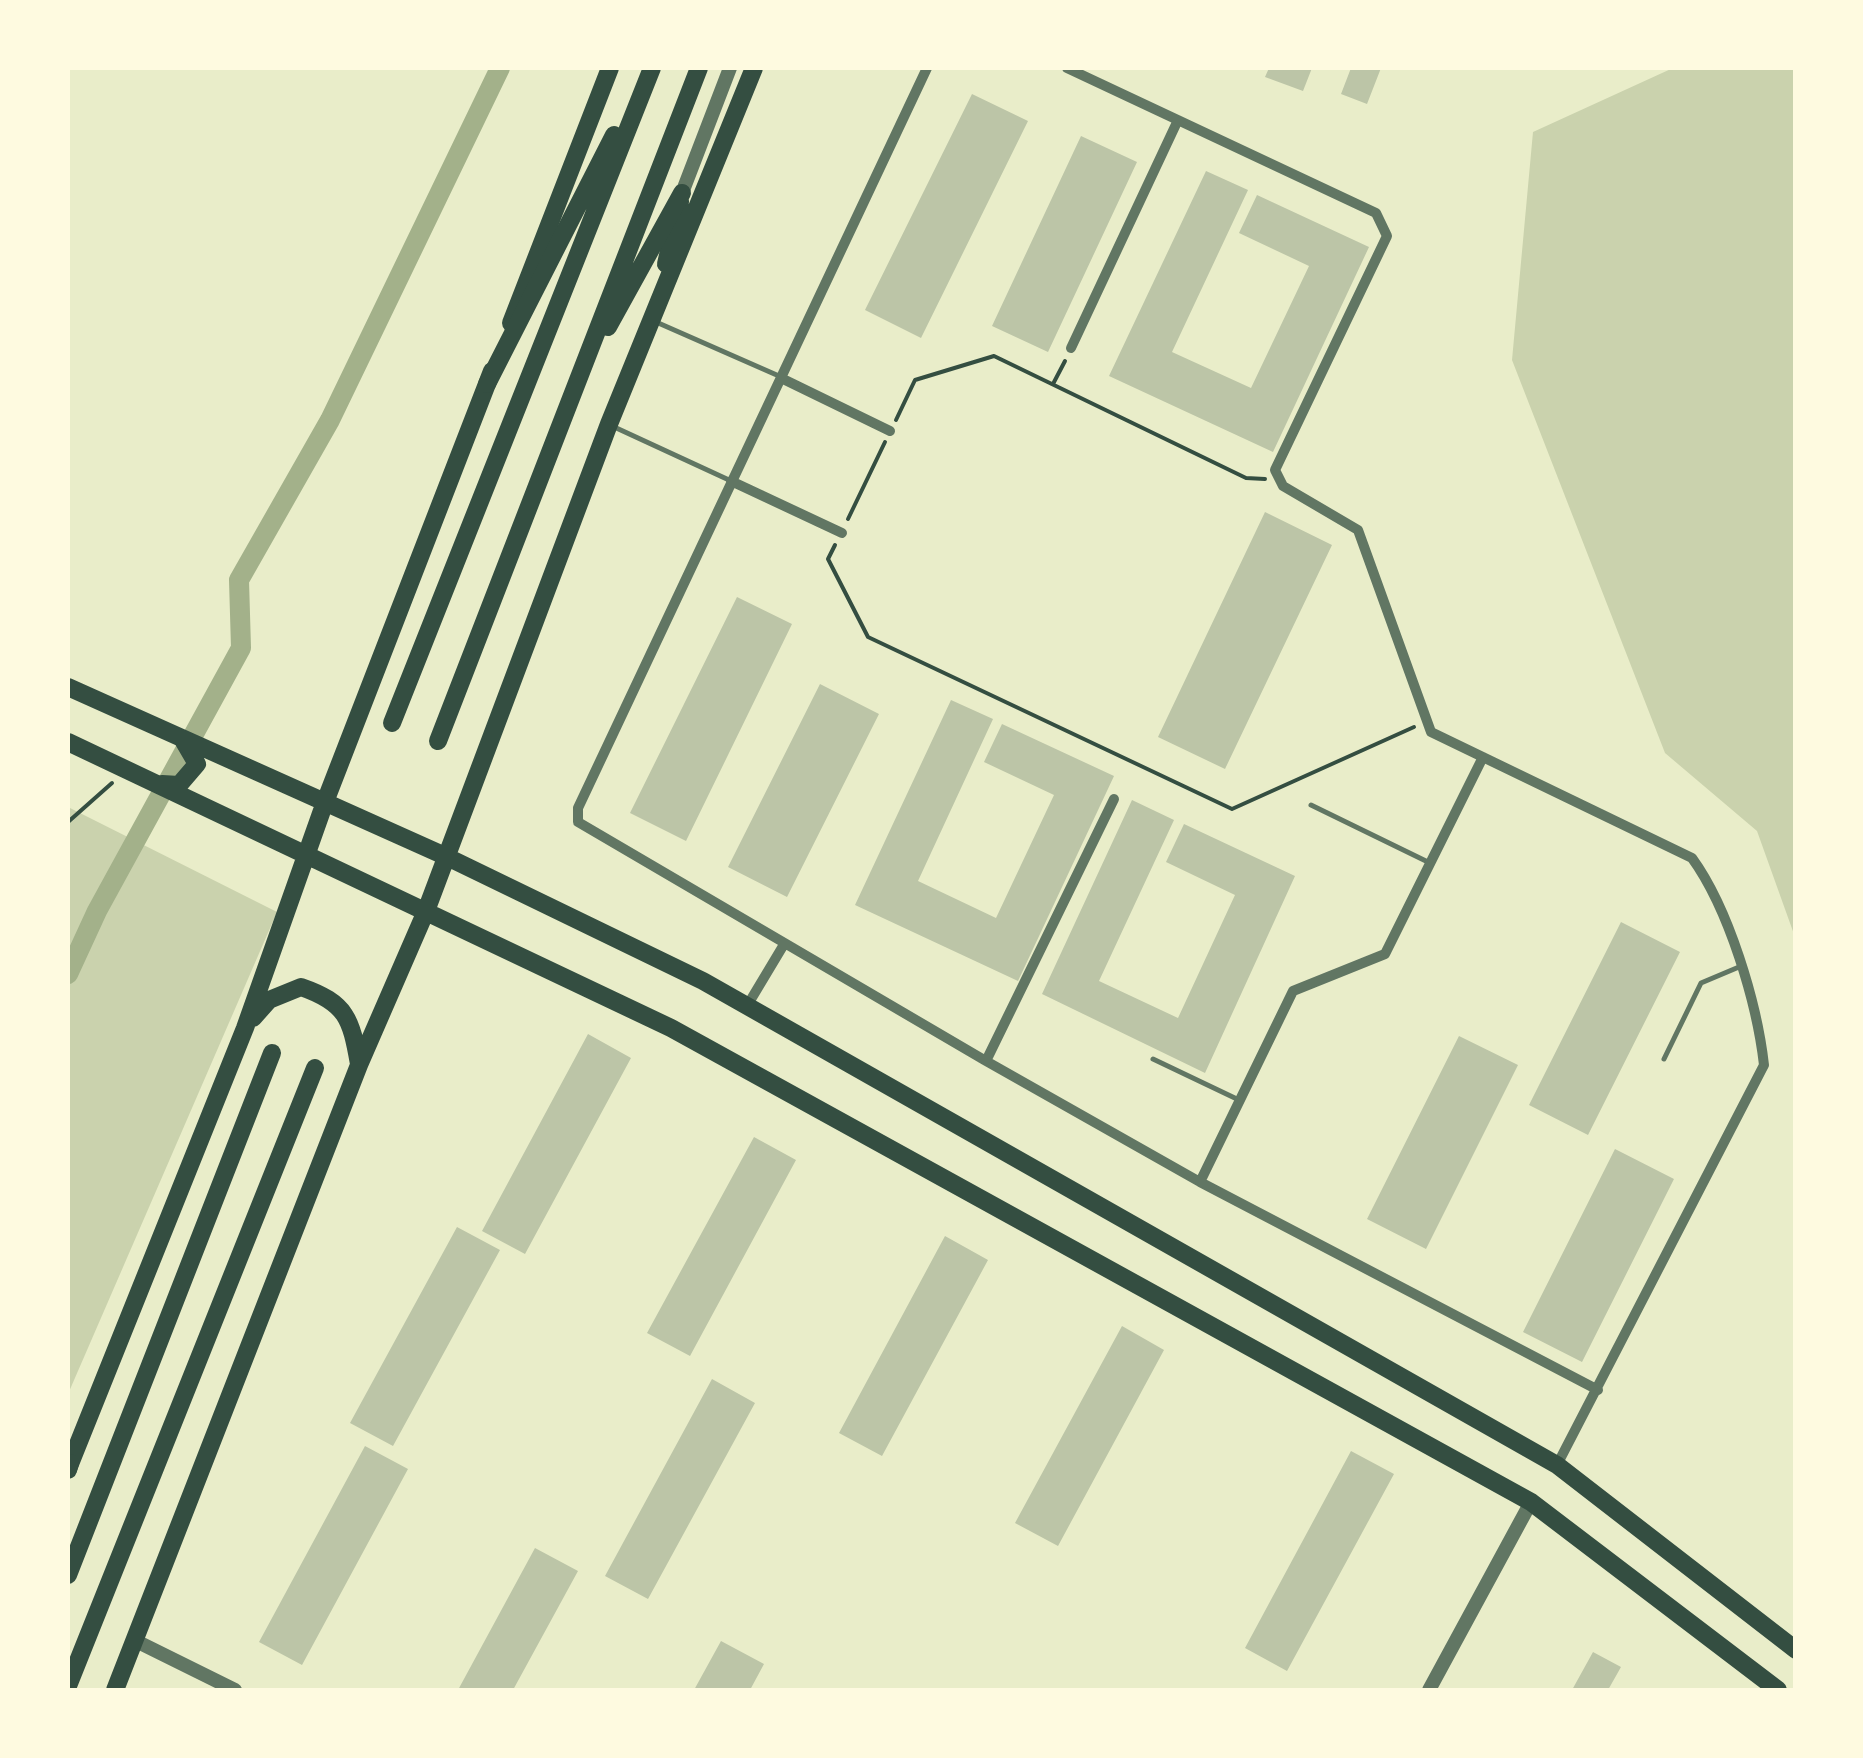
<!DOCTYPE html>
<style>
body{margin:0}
#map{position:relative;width:1863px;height:1758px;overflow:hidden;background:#e9edc9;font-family:"Fira Sans",sans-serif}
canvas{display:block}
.frame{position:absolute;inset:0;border:70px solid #fefae0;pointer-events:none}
</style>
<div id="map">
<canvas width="1863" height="1758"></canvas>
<div class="frame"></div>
</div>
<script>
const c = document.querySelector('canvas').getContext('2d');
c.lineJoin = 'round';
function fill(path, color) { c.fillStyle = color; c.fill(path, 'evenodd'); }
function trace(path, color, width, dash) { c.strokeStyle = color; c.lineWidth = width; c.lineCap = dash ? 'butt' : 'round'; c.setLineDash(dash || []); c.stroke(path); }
const green = new Path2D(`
 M1673,68H1795V937L1757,831L1665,753L1512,360L1533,132Z
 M68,807L277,912L68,1394Z`);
const canal = new Path2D(`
 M68,974L97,911L241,648L239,580L330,420L500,68`);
const building = new Path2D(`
 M1269,68H1312L1303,91L1265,77Z
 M1351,68H1381L1367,104L1341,94Z
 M972,94L1028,121L921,338L865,310Z
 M1081,136L1137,162L1048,352L992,326Z
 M1206,171L1248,190L1172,352L1251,388L1309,266L1239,233L1257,195L1369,247L1273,452L1109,376Z
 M1265,512L1332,545L1225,769L1158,737Z
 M737,597L792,624L686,841L630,813Z
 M820,684L879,714L787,897L728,867Z
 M951,700L993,719L918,881L996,918L1054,795L984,762L1002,724L1114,776L1018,981L855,905Z
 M1132,800L1174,820L1099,981L1178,1018L1235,895L1166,862L1184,824L1295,876L1205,1073L1042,994Z
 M1621,922L1680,952L1588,1135L1529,1105Z
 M588,1034L631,1058L525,1254L482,1231Z
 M1459,1036L1518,1065L1426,1249L1367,1219Z
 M754,1137L796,1160L690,1356L647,1333Z
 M1615,1149L1674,1179L1582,1362L1523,1332Z
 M457,1227L500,1250L393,1446L350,1423Z
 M945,1236L988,1260L882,1456L839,1433Z
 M1122,1326L1164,1350L1058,1546L1015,1523Z
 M712,1379L755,1403L648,1599L605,1576Z
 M365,1446L408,1469L302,1665L259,1642Z
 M1351,1451L1394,1474L1287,1671L1245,1648Z
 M535,1548L578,1571L513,1690H458Z
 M721,1641L764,1664L750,1690H694Z
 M1593,1652L1621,1667L1608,1690H1572Z`);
const path = new Path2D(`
 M1053,384L1065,361
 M896,420L915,380L994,356L1246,478L1265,479
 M848,519L885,442
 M835,545L828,559L868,637L1232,809L1414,727
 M68,822L112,783`);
const service = new Path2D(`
 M656,322L779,376
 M612,426L729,480
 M1311,805L1430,863
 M1153,1059L1239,1100
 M1664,1059L1701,983L1739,967`);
const minor = new Path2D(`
 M927,68L578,808V822L986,1061
 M1067,68L1376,213L1387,236L1275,470L1283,486L1358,530L1431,732L1692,858C1729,909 1757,1003 1764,1065L1557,1465
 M1071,348L1178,120
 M781,378L890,431
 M731,481L842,533
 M1114,799L986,1061L1200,1182L1598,1390
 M747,1006L783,946
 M1200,1182L1293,991L1385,954L1483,757`);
const tertiary = new Path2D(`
 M682,193L730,68
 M138,1642L235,1690
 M1429,1690L1531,1502`);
const primary = new Path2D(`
 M666,264L680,202
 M511,323L610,68
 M68,687L445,856L703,981L1557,1465L1796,1650
 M68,742L671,1028L1531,1502L1778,1690
 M162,784L179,785L197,764L183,740
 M253,1018L269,1000L301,987C347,1003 351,1019 359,1064
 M68,1469L245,1028L325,802L492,371
 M115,1690L359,1065L426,911L609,424L754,68`);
const trunk = new Path2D(`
 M608,327L682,193
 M487,384L614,135
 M392,723L652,68
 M438,741L699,68
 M68,1470L70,1463
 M68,1575L272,1053
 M68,1686L315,1068`);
fill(green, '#cad2ad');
trace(canal, '#a3b18a', 20);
fill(building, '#bcc5a7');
trace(path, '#344e41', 4);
trace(service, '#617663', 5);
trace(minor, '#617663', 10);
trace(tertiary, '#617663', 14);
trace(primary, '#344e41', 18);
trace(trunk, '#344e41', 18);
</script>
